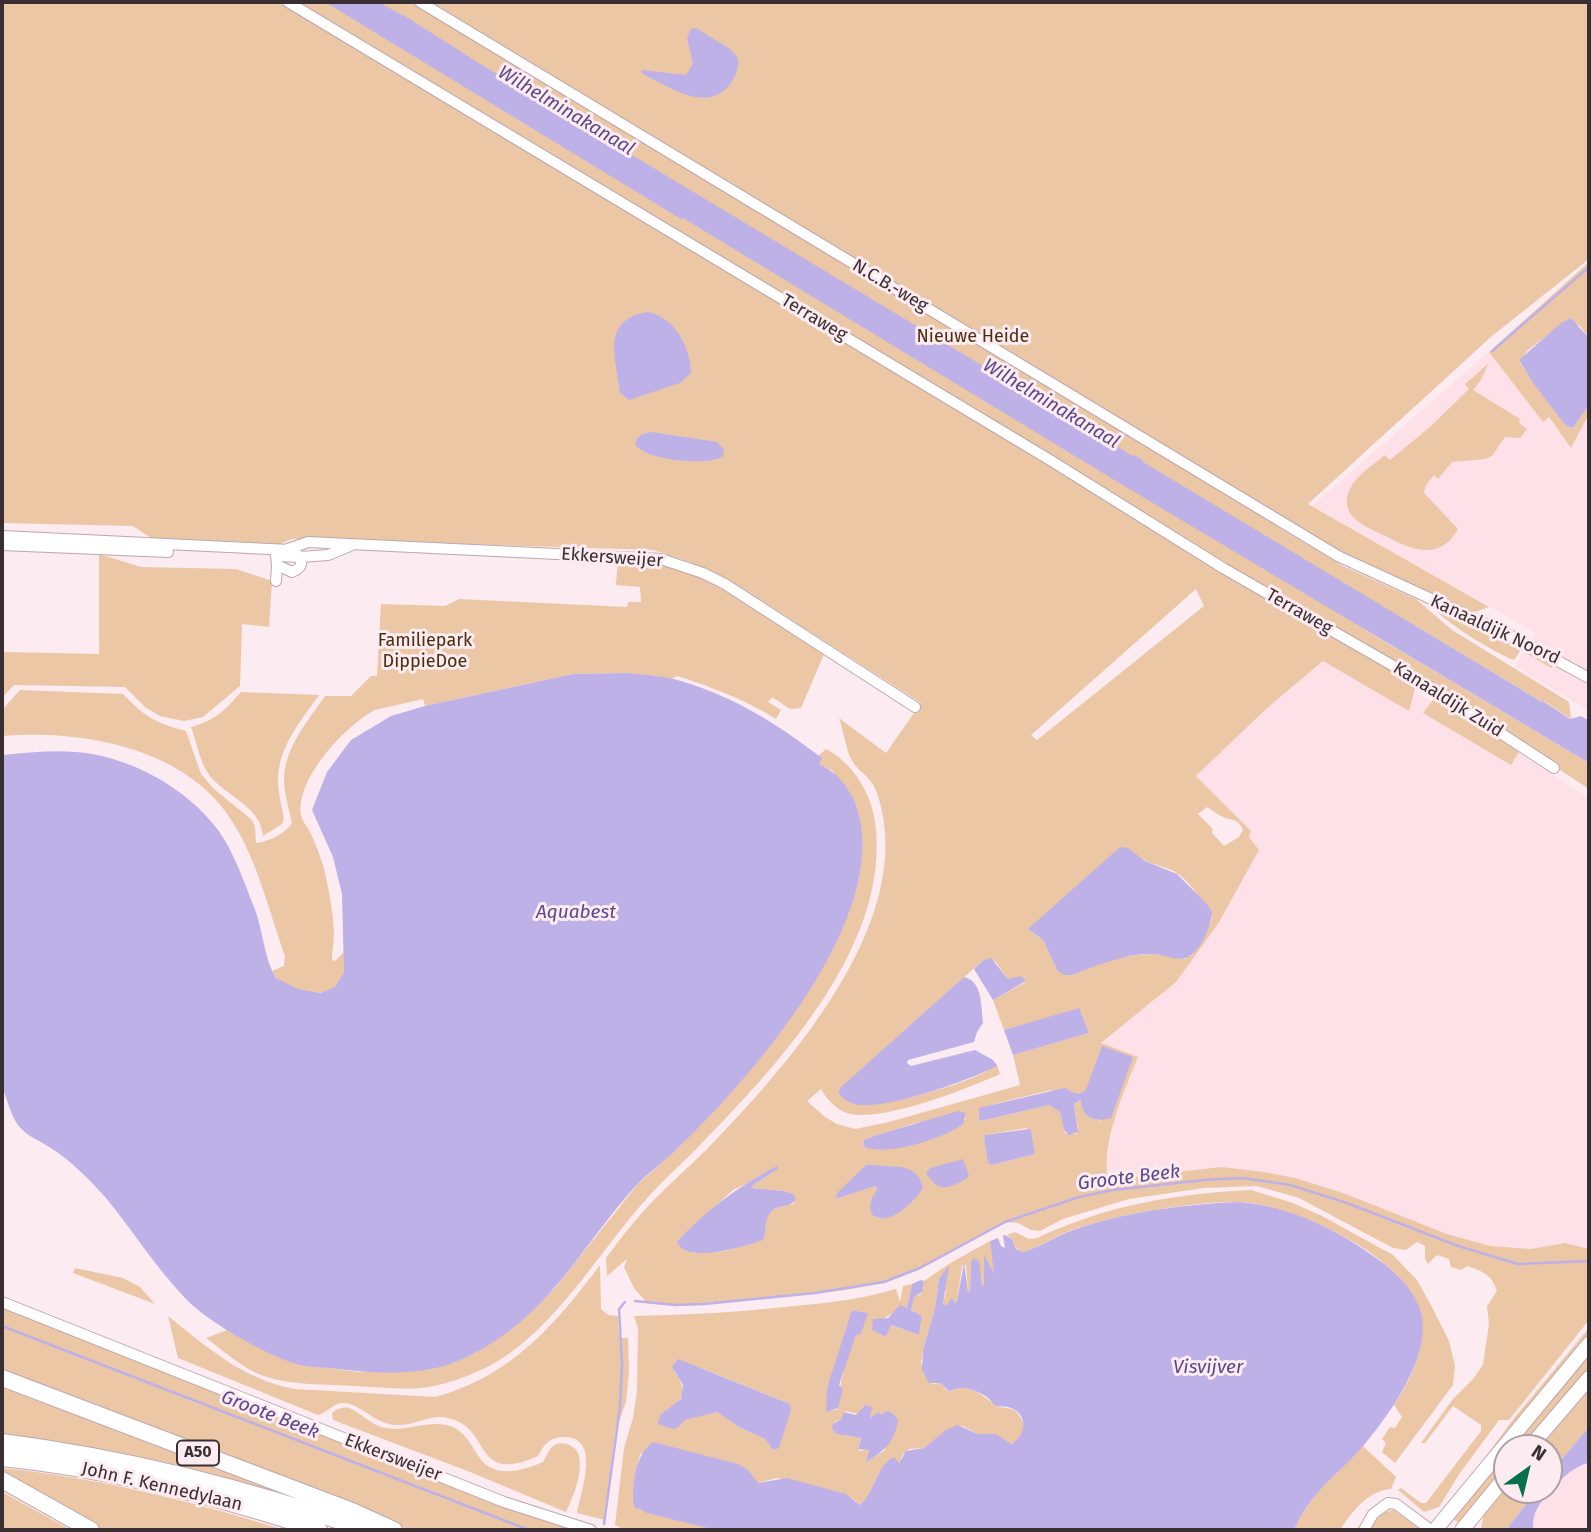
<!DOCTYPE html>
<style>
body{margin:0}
#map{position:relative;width:1591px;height:1532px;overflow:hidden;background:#fcebf0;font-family:"Fira Sans",sans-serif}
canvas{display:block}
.frame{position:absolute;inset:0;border:4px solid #392e31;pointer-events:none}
.north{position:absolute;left:1493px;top:1434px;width:70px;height:70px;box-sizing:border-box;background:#fcebf0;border:2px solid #ae9fa4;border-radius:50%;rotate:34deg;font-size:19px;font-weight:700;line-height:28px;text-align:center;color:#392e31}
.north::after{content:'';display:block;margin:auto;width:24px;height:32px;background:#05714a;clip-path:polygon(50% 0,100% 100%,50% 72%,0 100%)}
</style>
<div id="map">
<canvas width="1591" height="1532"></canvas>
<div class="frame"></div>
<div class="north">N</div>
</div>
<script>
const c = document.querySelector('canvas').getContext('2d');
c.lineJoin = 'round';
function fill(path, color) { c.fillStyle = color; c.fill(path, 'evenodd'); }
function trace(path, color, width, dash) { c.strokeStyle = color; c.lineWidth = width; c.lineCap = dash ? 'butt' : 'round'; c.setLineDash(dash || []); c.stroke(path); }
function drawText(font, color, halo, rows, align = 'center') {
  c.font = font + ' "Fira Sans",sans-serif'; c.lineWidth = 6; c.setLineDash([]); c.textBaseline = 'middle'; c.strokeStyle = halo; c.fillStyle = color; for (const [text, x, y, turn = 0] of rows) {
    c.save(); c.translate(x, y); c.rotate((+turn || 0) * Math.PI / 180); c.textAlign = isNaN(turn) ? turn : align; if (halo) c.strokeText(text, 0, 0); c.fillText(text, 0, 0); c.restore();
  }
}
const built = new Path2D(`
 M1489,352L1543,422L1548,417L1572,447L1589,414V711L1515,666L1536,633L1312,506Z
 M1340,647L1518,753L1589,798V1265L1561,1242L1500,1262L1222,1167L1107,1180L1106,1171L1114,1119L1137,1057L1100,1044L1176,982L1218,924L1259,850L1249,837L1251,831L1196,776L1266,709Z
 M1589,1426V1530H1508L1549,1490Z`);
const green = new Path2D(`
 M2,2H1589V259L1492,336L1308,504L1489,607L1475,612L1407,586L1285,525L1279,528L1343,566L1416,599L1452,630L1569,702L1571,719L1544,701V703L1383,607L1362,628L1589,763V789L1402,666L1224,562L1219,567L1413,682L1415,689L1409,711L1323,661L1266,709L1196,776L1251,831L1249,837L1259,850L1218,924L1176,982L1101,1043L1138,1057C1124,1091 1101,1143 1108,1180L1221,1167L1264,1172L1295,1178L1343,1193L1447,1234L1490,1246L1531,1249L1565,1243L1589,1249V1320L1509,1420H1499L1460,1473L1439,1507L1424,1512L1398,1490L1401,1488L1421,1503H1426L1481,1431V1425L1453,1406L1425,1443H1421L1453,1399L1473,1379L1483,1365L1489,1324L1487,1306L1497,1291C1492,1275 1483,1271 1467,1266L1461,1270L1451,1267L1449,1259L1437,1255L1428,1264L1425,1259V1246L1417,1242L1406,1250L1393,1248L1299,1198L1257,1186L1204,1188L1129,1199L1063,1219L1040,1231L1031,1230L1018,1223L1005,1222C965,1242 928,1268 885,1281C851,1292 815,1293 780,1296C736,1301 691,1309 647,1303L634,1288L624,1267L627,1259L607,1276L606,1258C620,1239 634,1221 650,1204C668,1185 688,1168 707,1149C783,1071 900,940 884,823C882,810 879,794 872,783C866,774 856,769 851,759C846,748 843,730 839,718L886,753L921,703L737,585L690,562L653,550L307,539H291L273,548L154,540L133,526L2,523ZM1196,589L1204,606L1037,740L1031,735ZM1207,807C1212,810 1218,815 1223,817C1233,821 1238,818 1243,830L1239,837L1224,846L1212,833L1213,829L1198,814ZM1139,857C1149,864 1160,865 1171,870C1191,879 1201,901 1212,919L1201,943L1192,955L1185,959L1153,954L1136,955L1057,970L1043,940L1028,929ZM982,961H995L1008,979L1026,982L993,1000L1004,1030L1079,1009L1089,1033L1013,1055L1020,1085L889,1122L855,1129L837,1124L825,1117L807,1101L821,1089C826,1098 834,1107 844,1112C875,1126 968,1088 1000,1074L997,1065C973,1083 880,1110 851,1103L838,1091ZM1051,1090C1062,1091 1077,1098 1086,1091L1101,1121L1087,1116L1082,1100L1074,1104L1078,1129L1076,1134L1065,1133L1060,1112L1049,1105L981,1121L979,1119L994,1104ZM966,1118C958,1137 880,1156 863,1146L866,1139L915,1123ZM1027,1128L1035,1154L992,1165L984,1135ZM867,1164C888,1169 917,1160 923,1188C912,1202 900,1212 883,1219L873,1216L870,1202L877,1190L876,1186L835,1199ZM778,1169L753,1185L752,1188L784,1191L793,1194L796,1198L793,1204C782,1207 770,1207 766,1220C763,1229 768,1224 762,1230C742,1251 722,1253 694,1253L685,1234L733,1190Z
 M1589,262V338L1580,326L1568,319L1527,351L1520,363L1566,426L1573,428L1589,405V414L1571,448L1549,417L1543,422L1489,352Z
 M1488,364L1481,380L1473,390L1520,419L1519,423L1527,429L1520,438L1505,437L1492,456L1485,459L1452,462L1438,479L1434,475L1426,485L1424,492L1426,495L1458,529C1439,563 1410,549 1383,535C1367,527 1341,518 1348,494C1353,477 1372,466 1385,455L1390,460L1430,427L1469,389L1465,384Z
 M99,554L141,567L236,569L272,581L269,627L242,624L240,686L203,717L184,721L160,716L145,707L125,687L14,685L2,698V652L99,654Z
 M618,559L664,562L719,585L825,652L801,708L790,709L772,697L768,702L781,710L776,719C744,699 712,687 677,676L672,679L628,673L573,674L425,706L423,699L375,710C345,726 296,778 301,815C303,823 308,827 311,834C316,845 321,858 324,869C329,890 333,912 334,933C334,942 332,951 332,960L335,961L344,952C345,961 346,970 342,979C329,1003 282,993 272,971L284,966L285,956C269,911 258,862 232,821C187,748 82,729 2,736V710L20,690L123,694C145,717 155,723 186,731L201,774L214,789L252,820L255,827L256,843C268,842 286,833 292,823C289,809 284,793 284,779C285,747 308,721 325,696H351L371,676H377L381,604L445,606L459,599L627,607L628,602H641L640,587L616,585Z
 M1431,605L1521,644L1555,662L1551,668L1521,650L1514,660C1495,653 1442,621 1431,605Z
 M241,692L319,695C301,721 278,747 278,780C278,793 282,807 284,819L282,824L263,836C261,804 221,796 206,770C199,757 196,740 191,727C216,720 224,711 241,692Z
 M1440,699L1519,752L1511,765L1423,713L1433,700Z
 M826,749C853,763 871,793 875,822C892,944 778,1065 700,1145C684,1162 666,1177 650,1195C600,1249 551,1338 483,1369C464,1378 441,1386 421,1388C400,1390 377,1387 356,1386C327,1384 292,1386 264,1376C243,1369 224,1351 206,1338L227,1330L246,1341L296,1364L359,1372L454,1363L478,1351L510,1330L538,1305L555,1288L637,1185L678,1148L763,1054L810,987L834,945L848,914L859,877L833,771L819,764L818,756Z
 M1251,1190L1293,1203L1322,1216L1393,1255L1417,1280L1432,1307L1449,1341L1455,1366L1453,1385L1395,1463L1382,1452L1386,1443L1382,1439L1390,1427L1395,1428L1402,1417L1394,1405C1409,1383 1423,1354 1422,1326C1421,1320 1417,1312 1415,1306C1411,1298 1409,1289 1403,1282C1374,1244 1287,1204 1239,1202C1195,1201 1113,1215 1072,1230C1055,1236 1041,1247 1023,1252L1016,1248L1012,1239L1007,1235L1015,1232L1029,1239L1037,1238C1107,1205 1174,1194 1251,1190Z
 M990,1241L995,1271L993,1272L984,1256V1286H982L981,1278L971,1263L970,1292H968L966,1265L962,1266L957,1301L955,1303L952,1299L946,1306L943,1304L946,1291L939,1279L935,1308L923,1350L921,1363L932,1384L940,1383L948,1391C955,1391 957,1387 964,1388C976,1389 984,1396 993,1404C1006,1413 1013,1400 1024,1424C1024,1434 1019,1442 1009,1444L996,1434H978L962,1426L924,1448L909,1449L903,1454L899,1463L896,1462L878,1474L866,1500L860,1505L852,1498L834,1491L777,1478L757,1483L748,1470L641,1453C635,1470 629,1495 639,1510L715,1530H625L615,1525L624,1448L633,1418L637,1391L638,1328L634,1316C681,1315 727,1313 774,1308C816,1304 856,1301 896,1289L900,1302L903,1286L912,1284L907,1308C893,1311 881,1319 872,1330L886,1337L890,1325L919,1335L922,1316L911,1310L913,1297L921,1294L924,1281L952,1262ZM853,1310L867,1313L861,1334L856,1335C845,1358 840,1384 837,1410L832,1409ZM701,1368L790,1404L789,1416L772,1449L765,1439L739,1427L717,1412L685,1419L681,1423L665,1411C685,1399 688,1391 674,1371ZM863,1406L870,1418L878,1412L881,1414L885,1450L866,1462L869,1449L860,1451L858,1448L861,1438L836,1434L834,1422L841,1419L845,1411L859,1414Z
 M600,1265L601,1309L608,1315L618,1316L619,1338H628L629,1371L626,1402L615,1432L605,1520L577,1513C581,1491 602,1436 563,1437C548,1438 544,1445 538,1456C471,1486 493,1426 447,1418C431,1414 416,1425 400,1425C374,1426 360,1401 341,1403C331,1405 327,1413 318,1415L178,1358L168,1316C208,1348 244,1380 295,1389L435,1397C510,1377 555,1325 600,1265Z
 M75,1268L123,1278L140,1287L155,1304L73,1273Z
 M2,1307L526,1515L544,1517L582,1530H410L2,1374Z
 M1589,1328V1338L1446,1510L1515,1417Z
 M1589,1354V1373L1526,1448H1511Z
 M2,1384L305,1500C265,1489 226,1477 186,1467C125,1452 64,1442 2,1434Z
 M1589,1388V1427L1549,1474V1448H1539Z
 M347,1407C361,1412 370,1425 385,1428C407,1432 429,1419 450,1426C466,1432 470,1444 479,1457C493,1479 523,1471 543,1462C546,1457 548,1451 552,1447C561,1439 576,1445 579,1456C583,1474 573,1497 566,1512L470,1472L333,1420L332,1413L337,1409Z
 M1363,1446L1396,1477L1391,1489C1367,1491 1352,1512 1340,1530H1294C1309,1495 1337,1473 1363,1446Z
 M1507,1453V1471L1463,1526L1449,1516Z
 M2,1468C99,1478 191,1501 285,1530H103L75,1517L2,1475Z
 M1507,1484V1490H1537L1506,1530H1481L1484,1513Z
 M2,1492L71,1530H2Z
 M1394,1510L1421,1530H1369L1383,1512Z`);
const water = new Path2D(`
 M325,2H378L408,18L482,65L1133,456L1134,455L1143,460V462L1542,702L1543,701L1570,719L1581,716L1589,721V763L1126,487L683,218L681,219Z
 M696,28L730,49L738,58C739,68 736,76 730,84C708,114 669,87 643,74L641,70L686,75L693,64L687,37L691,29Z
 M647,312C674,316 691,347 691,373L680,383L629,400L620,393C617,359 599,321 647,312Z
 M1571,318L1589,338V405L1573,428L1566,426L1533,383L1519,360L1561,323Z
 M651,432L717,442L724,449L723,456C709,467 648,460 636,446C634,437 643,433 651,432Z
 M628,673C645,675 664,676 681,681C737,698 777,724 822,758L819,764C847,777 860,805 862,835C870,940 750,1079 678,1148C664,1162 646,1174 633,1189C591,1236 560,1293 509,1331C493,1343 475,1354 456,1362C416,1377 371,1373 329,1368C318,1367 306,1367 296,1364C264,1354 208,1322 186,1299C156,1268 133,1231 106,1198C91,1181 70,1160 51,1148C39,1140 27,1137 18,1125C10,1114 8,1100 2,1088V755C26,753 51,750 76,752C129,756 187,788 218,830C234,852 244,882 254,907C263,929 264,959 276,978L298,989L320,993L335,987L344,972L342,894L333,857L312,810L327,772L351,740L391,716L425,706L573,674Z
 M1120,847L1128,848L1145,861L1177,874L1207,904L1212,912C1211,926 1202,948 1190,956C1181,963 1163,954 1152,954C1125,953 1097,966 1071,975H1064L1057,970L1043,940L1028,929Z
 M991,958L1008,979L1021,976L1026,981L993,1000L974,969L982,961Z
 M964,977C983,981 981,1007 983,1023L977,1032L974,1042L908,1060L907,1063L911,1066L975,1050L993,1060L997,1065L995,1067C969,1080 878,1114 851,1103C846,1101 842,1097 838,1093L840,1088Z
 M1079,1008L1089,1033L1013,1055L1004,1030Z
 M1102,1046L1133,1057L1111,1118C1096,1123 1081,1118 1081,1100L1074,1104L1078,1132L1069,1135L1064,1130L1060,1112L1049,1105L981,1121L979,1119V1108L1064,1088C1073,1091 1076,1098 1086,1090Z
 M958,1111L965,1113L964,1123C947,1138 883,1158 863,1146L864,1140L877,1135Z
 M1029,1129L1031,1131L1035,1154L992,1165L988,1163L984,1135Z
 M963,1159L969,1176C964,1181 960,1182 954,1185C939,1191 935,1185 926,1173L930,1168Z
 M867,1164C888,1169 917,1159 923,1188C915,1201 899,1216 883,1219L873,1216C867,1205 871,1199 877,1190L876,1186L835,1199L838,1192Z
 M777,1166L778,1169L753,1185L752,1188L784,1191L793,1194L796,1198C792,1209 780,1203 771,1212C763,1220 767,1231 763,1240C745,1246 687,1265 677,1242C707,1209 738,1187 777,1166Z
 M1239,1202C1290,1206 1338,1230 1379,1260C1396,1272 1416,1292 1421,1313C1432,1356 1390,1414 1364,1445C1337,1476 1311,1491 1294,1530H715L647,1513L634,1507C631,1486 635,1454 653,1442L738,1464L748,1470L758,1483L787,1478L846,1494L860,1505C875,1492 875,1467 894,1457L899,1463L906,1451L924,1448L946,1430L957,1425L978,1434H996L1011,1444C1027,1435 1029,1413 1008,1407C1005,1406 1001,1407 997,1406C993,1405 992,1402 989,1399C983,1393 972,1389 964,1388C958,1387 955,1390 949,1391L940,1383H929L922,1370L923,1350L935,1308L939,1279L949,1265L943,1304L946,1306L952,1298L955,1303L957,1301L964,1263L968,1292H970L971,1262L973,1259L979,1260L982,1285L984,1286V1255L994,1273L990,1241L998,1238L1001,1246L1005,1248L1003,1236L1005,1235L1012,1239L1016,1249L1023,1252C1041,1247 1056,1236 1073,1230C1123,1212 1186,1204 1239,1202Z
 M921,1280L924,1281L922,1292L914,1297L911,1310L922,1316L919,1335L891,1325L886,1337L872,1330L873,1319L888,1318L900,1305L907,1308L912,1284Z
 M852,1310L868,1313L861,1334L856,1335L839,1385L843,1389L838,1408L826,1412L827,1388Z
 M678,1359L790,1404L791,1410L779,1448L773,1450L765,1439L739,1427L717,1412L685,1420L677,1428L673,1429L658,1424L660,1415L681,1399L683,1385L672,1367Z
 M865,1405L872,1407L870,1418L878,1412L881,1414L888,1411L893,1414L898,1420C895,1442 884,1451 866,1462L869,1450L858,1449L861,1438L836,1434L832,1428L833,1424L841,1419L844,1412L856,1415Z
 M1589,1427V1463C1570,1466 1543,1495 1535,1513C1533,1518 1533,1525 1533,1530H1506L1537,1490H1549V1474Z`);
const stream = new Path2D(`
 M1492,351L1589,267
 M635,1301L675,1305L704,1304L815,1293L884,1282L920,1268L1005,1222L1079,1197L1113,1190L1204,1180L1243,1178L1290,1185L1347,1203L1458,1246L1518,1264L1589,1261
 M2,1326L529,1530
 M604,1524L620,1407L622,1364L619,1309L625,1302`);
const minor = new Path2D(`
 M288,2L1050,460L1223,568L1430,687L1554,768
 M420,2L1338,556L1516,638L1589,678
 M2,536L290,550
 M2,545L168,552
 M285,550L308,542L661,559L703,573L725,584L915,707
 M296,553L300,557L328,555L350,546
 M276,556L277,565L292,572C300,569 303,565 300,557L278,556
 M276,581L277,565
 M2,1302L504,1502L591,1530
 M1364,1530L1373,1514L1388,1503L1396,1504L1431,1530`);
const major = new Path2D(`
 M1529,1448L1589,1378
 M1435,1530L1589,1344
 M1462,1530L1507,1475`);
const highway = new Path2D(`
 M2,1378L352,1511L394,1530
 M2,1442C127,1458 247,1488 366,1530
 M2,1458C110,1469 216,1496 319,1530
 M2,1480L91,1530`);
const shields = [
 [198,1453,42]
];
const shieldNames = [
 ["A50",198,1453]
];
const streetNames = [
 ["N.C.B.-weg",890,286,31],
 ["Terraweg",814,318,31],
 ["Ekkersweijer",612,558,4],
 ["Terraweg",1299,612,30],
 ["Kanaaldijk Noord",1495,630,25],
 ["Kanaaldijk Zuid",1448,700,32],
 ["Ekkersweijer",393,1458,21],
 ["John F. Kennedylaan",162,1487,13]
];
const parkNames = [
 ["Nieuwe Heide",973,337],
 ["Familiepark",425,641],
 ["DippieDoe",425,662]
];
const waterNames = [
 ["Wilhelminakanaal",566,111,31],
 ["Wilhelminakanaal",1051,404,31],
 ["Aquabest",576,913],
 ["Groote Beek",1129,1178,-7],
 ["Visvijver",1208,1368],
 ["Groote Beek",270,1415,21]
];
fill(built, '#fde0e8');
fill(green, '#ecc7a6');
fill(water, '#bdb1e8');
trace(stream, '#bdb1e8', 2.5);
trace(minor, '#bfa5ac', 12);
trace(major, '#bfa5ac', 16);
trace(highway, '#bfa5ac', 18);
trace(minor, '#fff', 10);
trace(major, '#fff', 14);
trace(highway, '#fff', 16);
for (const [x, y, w] of shields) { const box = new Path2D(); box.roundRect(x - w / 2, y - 12.5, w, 25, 5); c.fillStyle = '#fcebf0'; c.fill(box); trace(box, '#392e31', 2); }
drawText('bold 16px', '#392e31', null, shieldNames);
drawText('18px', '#392e31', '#fcebf0', streetNames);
drawText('18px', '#4c2d0c', '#fcebf0', parkNames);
drawText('italic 19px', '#5a488a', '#fcebf0', waterNames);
</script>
